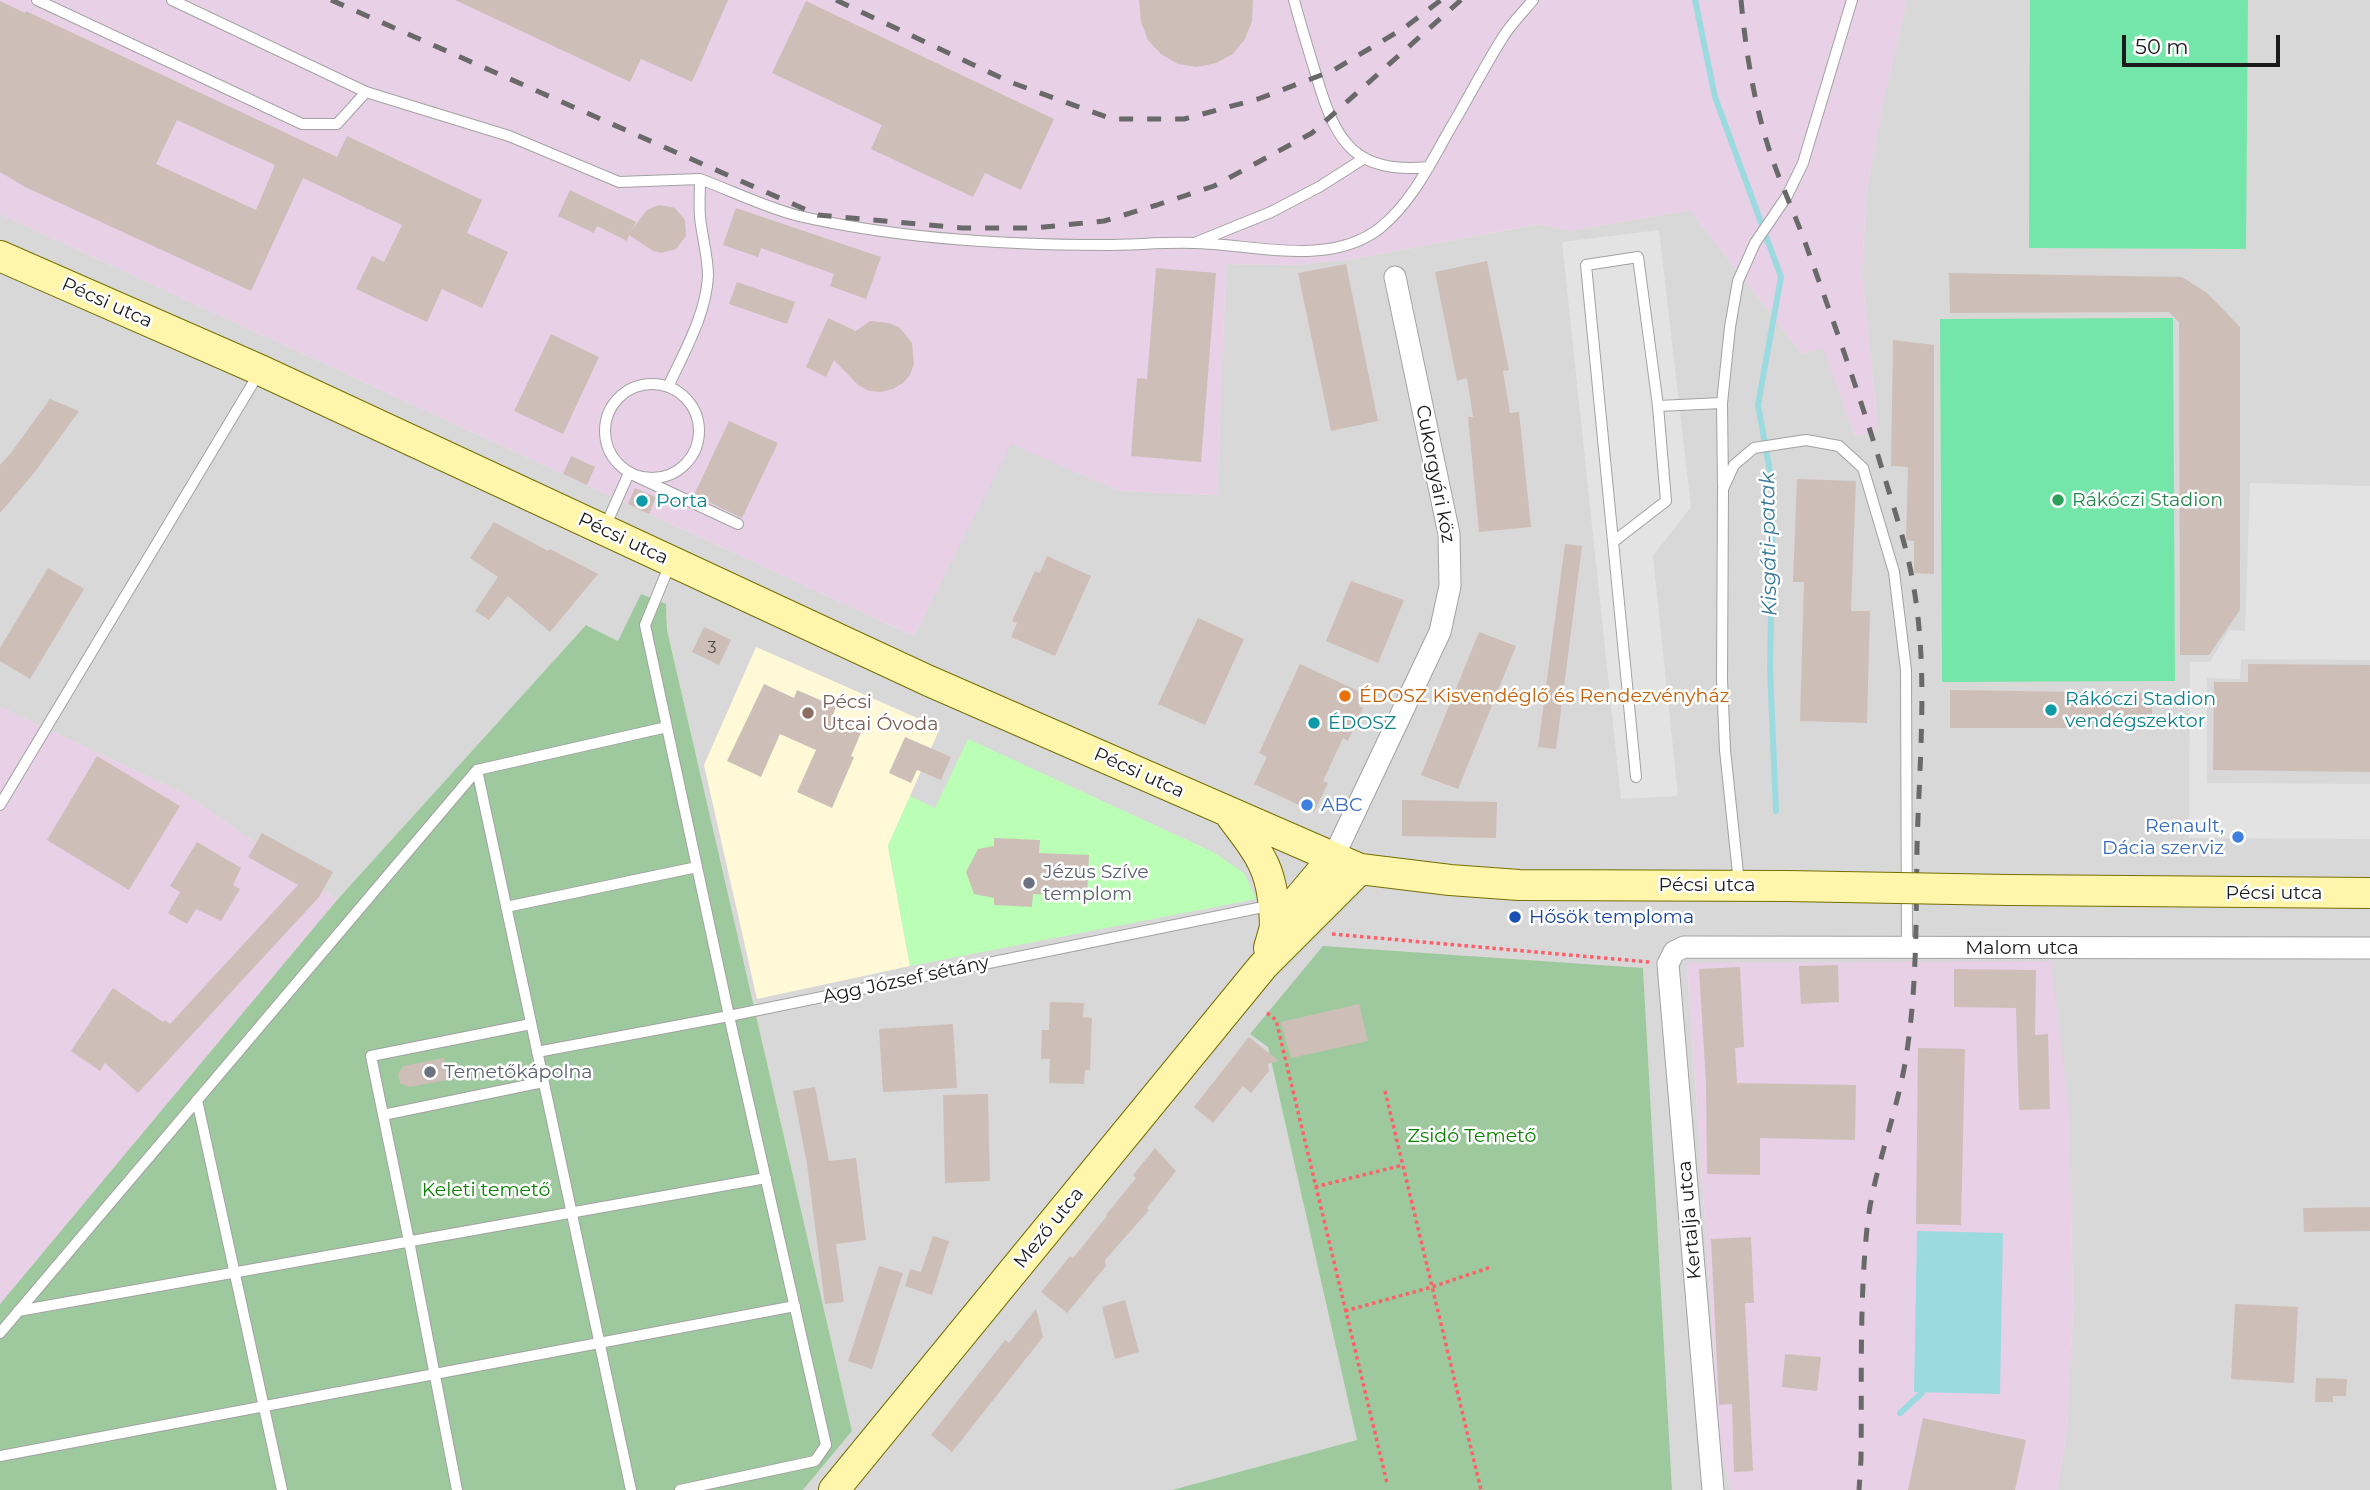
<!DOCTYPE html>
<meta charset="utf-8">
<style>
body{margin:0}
#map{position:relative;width:2370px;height:1490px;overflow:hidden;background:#eee7df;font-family:Montserrat,sans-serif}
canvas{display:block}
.scale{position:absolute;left:2122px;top:35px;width:158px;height:32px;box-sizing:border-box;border:4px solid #1b1b1b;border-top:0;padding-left:9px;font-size:21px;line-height:24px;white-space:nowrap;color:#1b1b1b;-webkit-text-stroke:5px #fff;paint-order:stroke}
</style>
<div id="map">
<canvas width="2370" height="1490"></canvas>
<div class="scale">50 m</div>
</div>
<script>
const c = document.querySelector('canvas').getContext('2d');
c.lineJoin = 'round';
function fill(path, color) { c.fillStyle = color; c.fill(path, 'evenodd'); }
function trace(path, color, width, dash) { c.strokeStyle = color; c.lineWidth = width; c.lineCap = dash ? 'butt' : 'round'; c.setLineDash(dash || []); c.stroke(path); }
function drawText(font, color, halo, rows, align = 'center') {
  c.font = font + ' Montserrat,sans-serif'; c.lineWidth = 5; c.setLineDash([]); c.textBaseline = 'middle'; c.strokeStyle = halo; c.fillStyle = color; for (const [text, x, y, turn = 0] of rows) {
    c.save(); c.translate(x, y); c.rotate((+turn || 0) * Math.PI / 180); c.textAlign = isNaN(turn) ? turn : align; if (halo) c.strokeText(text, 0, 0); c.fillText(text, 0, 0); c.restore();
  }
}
const residential = new Path2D(`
 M1907,0H2370V1490H2057L2067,1431L2073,1309L2069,1112L1687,964L1721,1453L1731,1490H1672L1643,968L1250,1034L1268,1046L1357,1440L1172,1490H803L852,1431L667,630L666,604L618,641L586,625L337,900L187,795L0,707V214L914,636L1010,443L1120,491L1217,495L1226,264L1294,265L1353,259L1540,224L1569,231L1690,210L1802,354L1823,347L1855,436L1878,430L1862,275L1866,194L1883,102Z`);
const industrial = new Path2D(`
 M0,0H1907L1883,102L1866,194L1862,275L1878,430L1855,436L1823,348L1802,354L1690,210L1569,231L1539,224L1353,259L1294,265L1226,264L1217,495L1120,491L1011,444L914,636L0,214Z
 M0,707L187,795L337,900L0,1304Z
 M2051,961L2069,1112L2073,1309L2067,1431L2057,1490H1731L1721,1453L1687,963Z`);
const education = new Path2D(`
 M756,647L940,728L888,846L910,966L757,999L704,765Z`);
const cemetery = new Path2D(`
 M641,594L666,604L667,630L852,1431L803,1490H0V1304L337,900L586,625L618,641Z
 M1323,946L1643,968L1672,1490H1172L1357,1440L1268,1047L1250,1034Z`);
const park = new Path2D(`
 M968,739L1213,852L1244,873L1256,899L910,966L888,846L910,796L935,808Z`);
const pitch = new Path2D(`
 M2030,0H2248L2246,249L2029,248Z
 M2173,318L2175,681L1942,682L1940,319Z`);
const parking = new Path2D(`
 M1659,230L1691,507L1653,556L1678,796L1621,799L1562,242Z
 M2250,483L2370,486V660L2241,659L2240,679L2207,678V783L2370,784V839L2189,838L2190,662H2210L2229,630L2245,631Z`);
const water = new Path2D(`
 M1917,1231L2003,1233L2000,1394L1914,1392Z`);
const stream = new Path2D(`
 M1695,0L1715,97L1781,277L1758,405L1773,488L1770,669L1776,811
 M1900,1413L1922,1393`);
const building = new Path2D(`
 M455,0H728L692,82L641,59L630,82Z
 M1139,0H1253L1252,21L1245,39L1233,54L1216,63L1197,67L1178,64L1161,54L1148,40L1141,22Z
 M0,1L25,13L26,11L337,157L347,136L482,200L467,233L508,252L482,308L442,289L427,322L356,289L372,256L384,262L402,225L303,178L251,291L25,187L0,172ZM177,120L275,165L256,210L156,164Z
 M806,1L1054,119L1021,190L985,173L973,197L871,149L882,125L772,73Z
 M570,190L636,222L631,231L646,211L653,207L660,205L675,208L685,220L686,236L676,249L661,253L653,251L629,235L627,241L597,226L594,233L558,216Z
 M736,208L881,257L866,299L830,286L834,274L761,248L758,257L723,245Z
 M1487,261L1509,370L1503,371L1510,413L1519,412L1531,527L1479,532L1468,417H1473L1467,378L1457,381L1435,272Z
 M1346,264L1378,421L1331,431L1298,273Z
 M1156,268L1216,273L1201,462L1131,456L1137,378L1147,379Z
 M1949,273L2182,277L2207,293L2240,327V610L2209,655H2180L2179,322L2169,312L1950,313Z
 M737,282L795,302L787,324L729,304Z
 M828,318L856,331L870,321L889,323L899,327L912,343L914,364L910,375L903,383L893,389L881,392L869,391L858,385L834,360L826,377L806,367Z
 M551,334L599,357L563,434L514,411Z
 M1893,340L1934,345V574L1914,573V541L1906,540L1908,467L1891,466Z
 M50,399L79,411L34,473L0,513V465L11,453Z
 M729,421L778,443L742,518L694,495Z
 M571,456L595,467L587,485L563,474Z
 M1797,479L1856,481L1851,611H1870L1867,723L1800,721L1804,582H1793Z
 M635,488L656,497L649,514L628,504Z
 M494,522L548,551L550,549L598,574L550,632L508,596L489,620L475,611L498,577L470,558Z
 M1565,544L1582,546L1556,749L1538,747Z
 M1047,556L1091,576L1055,656L1011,637L1017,623L1012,621L1035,571L1040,573Z
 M48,568L84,589L30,679L0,661V648Z
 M1351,581L1404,600L1378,663L1326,641Z
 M1198,618L1244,639L1205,725L1158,704Z
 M704,627L731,640L719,665L692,652Z
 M1479,632L1516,646L1458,789L1421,775Z
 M1300,664L1365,694L1359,706L1363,708L1348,741L1343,738L1323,781L1328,783L1314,812L1254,784L1267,757L1259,753Z
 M2248,664L2370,665V772L2213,770L2214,682H2248Z
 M764,684L794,698L797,690L836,707L833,715L863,728L851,756L854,757L832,808L797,792L816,750L780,734L761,777L727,761Z
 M1950,690L2152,693V728H1950Z
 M905,737L951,757L941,780L917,770L911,783L889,773Z
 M97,756L180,806L129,890L47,840Z
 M1402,800L1497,802L1496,838L1402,836Z
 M262,833L333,872L319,897L138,1093L105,1063L100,1071L71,1051L113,988L163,1022L165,1020L170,1024L298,885L248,857Z
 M994,838L1040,840L1039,853L1089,855L1087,896L1033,894L1032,907L994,905V898L974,894L966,872L978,849L994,846Z
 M197,842L241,868L233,885L240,889L221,921L196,909L187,924L168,913L180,892L170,886Z
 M1838,965L1839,1002L1801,1004L1799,966Z
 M1740,967L1744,1047L1735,1048L1737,1083L1856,1085L1855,1140L1760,1138V1175L1707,1174L1706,1082L1699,969Z
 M1954,969L2036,970L2035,1035L2048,1034L2050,1109L2019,1110L2016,1008L1954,1007Z
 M1050,1002L1084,1003L1083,1017L1092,1018L1090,1070H1085L1084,1084L1049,1083L1050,1059H1041L1042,1030H1049Z
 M1359,1004L1368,1041L1291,1058L1281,1022Z
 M953,1024L957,1088L883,1092L879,1029Z
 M1249,1037L1279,1061L1268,1064L1269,1071L1251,1093L1243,1086L1213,1123L1194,1107Z
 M1918,1048L1965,1049L1961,1225L1916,1224Z
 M444,1058L448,1080L409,1087L400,1083L398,1074L403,1066Z
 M815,1087L829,1161L856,1158L866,1240L836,1244L844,1302L825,1304L807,1164L793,1091Z
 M988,1094L990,1181L945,1183L943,1095Z
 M1155,1148L1176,1171L1147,1208L1149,1210L1105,1260L1106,1266L1067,1313L1041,1292L1070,1256L1073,1258L1107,1216L1106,1215L1136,1178L1133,1175Z
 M2370,1207V1231L2304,1232L2303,1208Z
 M933,1236L949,1241L932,1295L905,1286L910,1269L921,1272Z
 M1751,1237L1754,1303H1745L1753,1471L1734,1472L1732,1404L1719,1405L1711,1239Z
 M879,1266L903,1273L872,1369L848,1361Z
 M1125,1300L1139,1352L1115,1359L1102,1307Z
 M2235,1304L2298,1307L2294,1383L2231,1379Z
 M1036,1309L1043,1337L952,1452L931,1435L1005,1340L1009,1343Z
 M1785,1354L1821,1357L1817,1391L1782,1387Z
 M2316,1378L2347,1379L2346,1396H2333V1402H2315Z
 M1923,1418L2026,1440L2015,1490H1908Z`);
const path = new Path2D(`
 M1332,934L1649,962
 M1267,1013L1276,1020L1387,1483
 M1385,1091L1481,1490
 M1315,1187L1403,1165
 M1345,1311L1432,1287L1491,1267`);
const lane = new Path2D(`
 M37,0L302,124H337L366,92
 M172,0L366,92L509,136L619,182L700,179
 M1294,0C1301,26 1309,52 1317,78C1336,143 1355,174 1429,167
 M1197,242L1271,212L1319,187L1363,159
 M605 431a47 47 0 1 1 94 0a47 47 0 1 1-94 0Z
 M668,387C684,352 706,315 708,276C708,256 702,237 700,217C699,204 700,192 700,179C732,191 767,208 799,216C899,239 1003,245 1104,245C1134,245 1164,242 1194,243C1253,244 1329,268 1380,228C1412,202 1430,164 1450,129C1468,99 1484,67 1503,37C1511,24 1523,12 1533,0
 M1723,486L1722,403L1730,327L1738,281L1755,243L1787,196L1803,163L1852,0
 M605,527L629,473L738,524
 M1613,542L1666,501L1658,406
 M670,564L645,625L729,1016L826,1445L815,1461L680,1490
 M477,770L631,1490
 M1636,777L1586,265L1638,257L1658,406L1722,403
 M0,805L259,373
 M1739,883L1725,750L1722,679L1723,489L1734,465L1754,448L1806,440L1839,446L1863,468L1894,572L1906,670L1907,947
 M506,907L697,867
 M537,1052L729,1016L1273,905
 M197,1100L282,1490
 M383,1115L543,1082
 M18,1311L766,1178
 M0,1333L477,770L667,727
 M0,1456L795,1306
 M457,1490L409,1241L371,1056L531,1024`);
const street = new Path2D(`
 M1333,858L1440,632L1450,586L1449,534L1395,277
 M1713,1490L1668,964L1674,952L1684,947L2370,948`);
const secondary = new Path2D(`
 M0,256L260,370L929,681L1360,869L1450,880L1519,885L1787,886
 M1231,816C1263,858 1274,872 1275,927
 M2009,890L2370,893
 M1269,948L1275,927L1333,858
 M834,1490L1263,966L1360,869`);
const rail = new Path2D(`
 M331,0L818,215L962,228H1034L1104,221L1157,205L1214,186L1312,133L1461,0
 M836,0L1010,82L1112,119H1184L1258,99L1332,71L1404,28L1441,0
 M1741,0C1746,54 1755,110 1773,161C1783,189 1796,217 1806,245C1833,320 1860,396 1883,472C1895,512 1909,553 1915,595C1928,679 1919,765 1917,849C1916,917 1917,984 1907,1051C1899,1108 1876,1162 1868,1219C1859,1298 1862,1379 1861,1459L1859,1490`);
const secondaryBridge = new Path2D(`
 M1787,886L2009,890`);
const markers = [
 [2058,500,7,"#2e9e5b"],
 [642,501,7,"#0f9aa8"],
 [1345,696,7,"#e8710a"],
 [2051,710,7,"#0f9aa8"],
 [808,713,7,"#8d6e63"],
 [1314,723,7,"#0f9aa8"],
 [1307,805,7,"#3f7fe0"],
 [2238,837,7,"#3f7fe0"],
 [1029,883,7,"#6b7280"],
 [1515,917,7,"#1a4fb4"],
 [430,1072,7,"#6b7280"]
];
const numberNames = [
 ["3",712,648]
];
const streetNames = [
 ["Pécsi utca",107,303,24],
 ["Cukorgyári köz",1435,474,79],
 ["Pécsi utca",623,539,25],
 ["Pécsi utca",1139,773,24],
 ["Pécsi utca",1707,885],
 ["Pécsi utca",2274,893],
 ["Malom utca",2022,948],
 ["Agg József sétány",906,980,-12],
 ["Kertalja utca",1690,1220,-95],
 ["Mező utca",1049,1228,-51]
];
const leisureNames = [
 ["Rákóczi Stadion",2072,500]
];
const cultureNames = [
 ["Porta",656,501],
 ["Rákóczi Stadion",2065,699],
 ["vendégszektor",2065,721],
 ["ÉDOSZ",1328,723]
];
const foodNames = [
 ["ÉDOSZ Kisvendéglő és Rendezvényház",1359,696]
];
const educationNames = [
 ["Pécsi",822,702],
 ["Utcai Óvoda",822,724]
];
const shopNames = [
 ["ABC",1321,805],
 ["Renault,",2224,826,"right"],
 ["Dácia szerviz",2224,848,"right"]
];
const worshipNames = [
 ["Jézus Szíve",1043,872],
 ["templom",1043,894],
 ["Temetőkápolna",444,1072]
];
const transitNames = [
 ["Hősök temploma",1529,917]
];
const parkNames = [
 ["Zsidó Temető",1472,1136],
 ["Keleti temető",486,1190]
];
const waterNames = [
 ["Kisgáti-patak",1769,544,-91]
];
fill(residential, '#d9d8d8');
fill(industrial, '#e8d0e7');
fill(education, '#fff9d7');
fill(cemetery, '#9ec99e');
fill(park, '#bbfeb6');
fill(pitch, '#75e6a9');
fill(parking, '#e3e3e3');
fill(water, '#9bdbe0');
trace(stream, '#9bdbe0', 6);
fill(building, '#cebeb8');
trace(lane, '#a2a2a2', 12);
trace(street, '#a2a2a2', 23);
trace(secondary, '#746f00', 32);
trace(path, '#ff5f68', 3.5, [3.5, 3.5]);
trace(lane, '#fff', 10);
trace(street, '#fff', 21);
trace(secondary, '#fff6ac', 30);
trace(rail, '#696969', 5, [14, 14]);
trace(secondaryBridge, '#746f00', 32, []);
trace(secondaryBridge, '#fff6ac', 30);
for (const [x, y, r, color] of markers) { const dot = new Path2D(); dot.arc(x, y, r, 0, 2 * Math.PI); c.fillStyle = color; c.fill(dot); trace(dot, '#fff', 2.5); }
drawText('16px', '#484442', null, numberNames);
drawText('19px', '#1b1b1b', '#fff', streetNames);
drawText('19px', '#27864d', '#fff', leisureNames, 'left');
drawText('19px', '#0d838f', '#fff', cultureNames, 'left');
drawText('19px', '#c56008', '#fff', foodNames, 'left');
drawText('19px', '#785e54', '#fff', educationNames, 'left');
drawText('19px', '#366cbe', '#fff', shopNames, 'left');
drawText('19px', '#5b616d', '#fff', worshipNames, 'left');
drawText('19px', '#164399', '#fff', transitNames, 'left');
drawText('19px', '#0a8101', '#fff', parkNames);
drawText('italic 21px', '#39799a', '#fff', waterNames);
</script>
